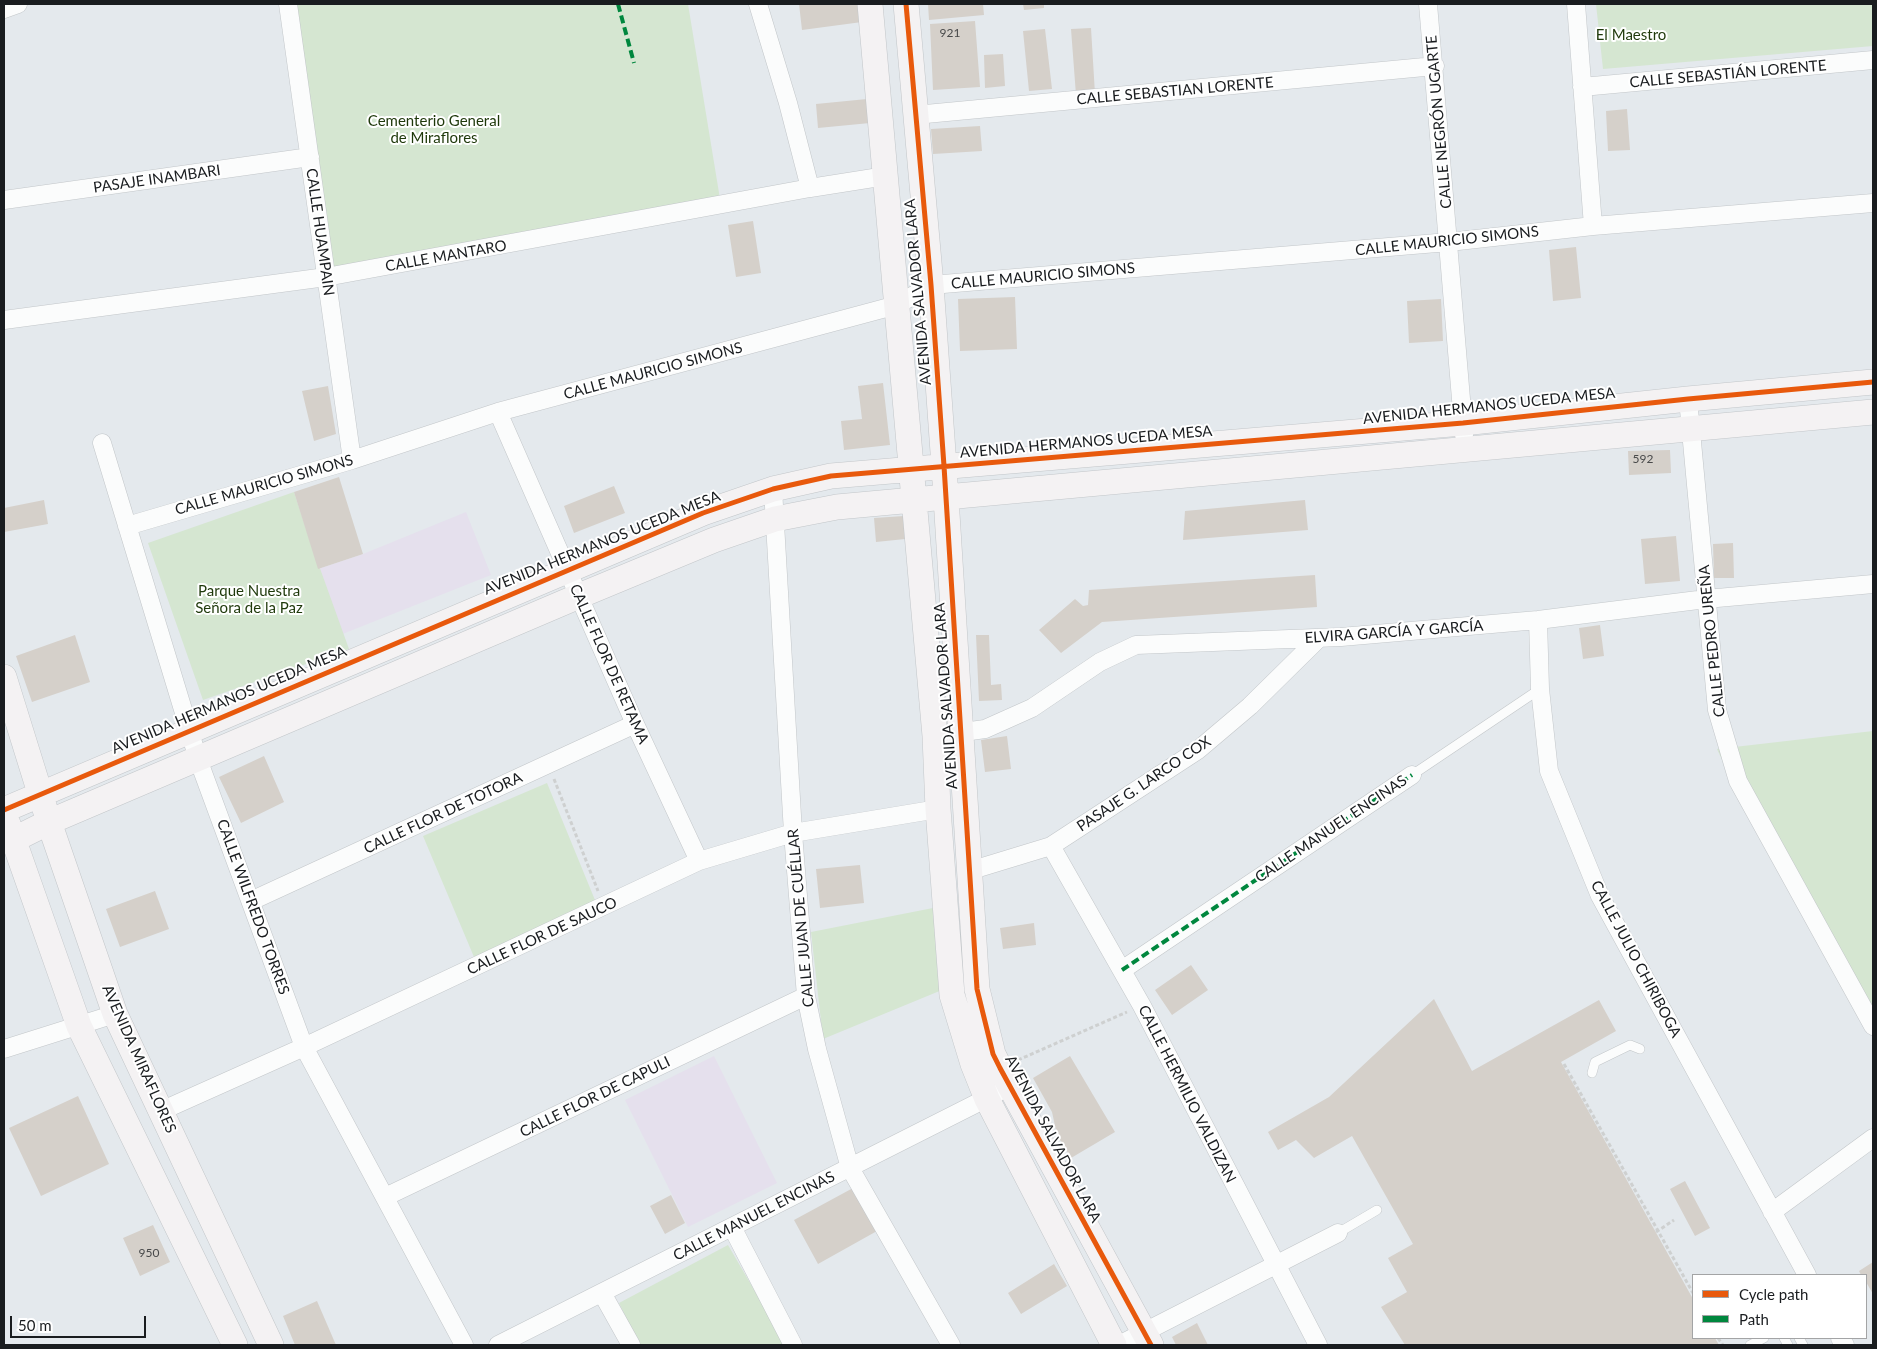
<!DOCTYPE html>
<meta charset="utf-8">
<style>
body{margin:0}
#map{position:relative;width:1877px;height:1349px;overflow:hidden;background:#e4e9ed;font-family:Lato,sans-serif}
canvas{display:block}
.frame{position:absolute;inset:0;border:5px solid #191c1f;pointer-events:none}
.legend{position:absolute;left:1692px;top:1274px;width:175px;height:65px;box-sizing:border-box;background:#fff;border:1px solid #a3a4a5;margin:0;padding:6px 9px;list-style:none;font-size:15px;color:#191c1f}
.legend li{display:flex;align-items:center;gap:10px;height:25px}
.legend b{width:25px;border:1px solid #a3a4a5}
.scale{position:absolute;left:10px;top:1316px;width:136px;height:22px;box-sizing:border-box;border:2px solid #191c1f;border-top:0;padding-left:6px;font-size:15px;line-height:18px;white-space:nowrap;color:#191c1f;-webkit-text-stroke:4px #fff;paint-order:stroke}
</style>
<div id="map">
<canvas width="1877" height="1349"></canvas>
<div class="frame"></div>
<ul class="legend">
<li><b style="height:6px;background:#e8590c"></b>Cycle path</li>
<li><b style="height:6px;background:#00873e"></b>Path</li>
</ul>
<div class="scale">50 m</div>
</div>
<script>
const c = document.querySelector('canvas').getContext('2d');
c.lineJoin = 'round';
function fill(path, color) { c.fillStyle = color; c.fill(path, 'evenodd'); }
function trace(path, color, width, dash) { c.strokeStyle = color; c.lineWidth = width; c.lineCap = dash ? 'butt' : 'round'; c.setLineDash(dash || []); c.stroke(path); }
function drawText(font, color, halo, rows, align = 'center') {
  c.font = font + ' Lato,sans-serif'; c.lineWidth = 4; c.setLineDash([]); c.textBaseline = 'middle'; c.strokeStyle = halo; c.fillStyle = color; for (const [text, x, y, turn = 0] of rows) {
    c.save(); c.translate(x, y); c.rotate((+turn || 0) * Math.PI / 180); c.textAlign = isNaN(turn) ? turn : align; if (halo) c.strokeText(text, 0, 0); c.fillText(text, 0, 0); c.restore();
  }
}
const education = new Path2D(`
 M466,512L491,575L340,635L318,569L363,554Z
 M714,1056L777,1183L688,1227L625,1100Z`);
const green = new Path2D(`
 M288,4H688L721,205L326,277Z
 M1596,4H1873V46L1603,69Z
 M294,492L308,535L349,649L203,700L148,543Z
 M1873,731V1024L1743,805L1717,749Z
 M547,783L597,905L474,957L423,836Z
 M933,908L942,990L823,1039L811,932Z
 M728,1245L785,1343L782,1345H639L619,1303Z`);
const building = new Path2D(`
 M799,4H860L862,22L802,30Z
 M928,4H983L984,15L929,20Z
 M1023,4H1044V8L1024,10Z
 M975,21L980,87L933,90L930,24Z
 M1091,28L1095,94L1076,95L1071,29Z
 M1045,29L1052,89L1029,91L1023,31Z
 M1003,54L1005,86L985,88L984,55Z
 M867,99L870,123L818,128L816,104Z
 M1627,109L1630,150L1608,151L1606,111Z
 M980,126L982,151L933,154L931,129Z
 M753,221L761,273L736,277L728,225Z
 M1576,247L1581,298L1553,301L1549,250Z
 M1015,297L1017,349L960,351L958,299Z
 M1441,299L1443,341L1409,343L1407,301Z
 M883,383L890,445L844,450L841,421L862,419L858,386Z
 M328,386L336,434L314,441L302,391Z
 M1670,450L1671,473L1629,475L1628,451Z
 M339,477L363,554L318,569L294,492Z
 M614,486L625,513L574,533L564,506Z
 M44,500L48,524L4,532V508Z
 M1305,500L1308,530L1183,540L1185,511Z
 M904,516L905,539L876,542L874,518Z
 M1676,536L1680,581L1645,584L1641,539Z
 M1733,543L1734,578H1714L1713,544Z
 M1315,575L1317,607L1102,622L1061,653L1039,630L1075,599L1083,606L1088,605L1089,590Z
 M1600,625L1604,656L1583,659L1579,628Z
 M75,635L90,682L32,702L16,656Z
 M976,635H989L991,685L1001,684L1002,700L979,701Z
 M1007,736L1011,769L985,772L981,740Z
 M264,756L284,802L241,823L219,777Z
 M860,865L864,903L820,908L816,869Z
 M155,891L169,929L120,947L106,909Z
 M1034,923L1036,945L1003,949L1000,928Z
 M1191,965L1208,990L1172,1015L1155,990Z
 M1434,999L1472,1071L1599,1000L1616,1031L1561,1062L1693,1299V1338H1715L1719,1345H1405L1381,1307L1407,1292L1388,1258L1413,1244L1352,1136L1314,1158L1296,1140L1278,1150L1268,1132L1329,1097Z
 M1070,1056L1115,1132L1071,1158L1057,1135L1052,1112L1033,1078Z
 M78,1096L109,1164L41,1196L9,1128Z
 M1685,1181L1710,1228L1695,1236L1670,1189Z
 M853,1188L877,1231L818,1264L794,1220Z
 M671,1195L685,1223L665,1234L650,1206Z
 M153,1225L170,1262L140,1276L123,1238Z
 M1873,1262V1294L1866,1282V1275H1861L1859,1271Z
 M1054,1264L1067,1286L1021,1314L1008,1293Z
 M317,1301L336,1345H295L283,1316Z
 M1197,1323L1208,1345H1176L1172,1337Z`);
const path = new Path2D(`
 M554,779L598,891
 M1018,1060L1127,1012
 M1564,1064L1693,1293
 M1656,1232L1674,1220
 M1718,1338L1723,1345`);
const lane = new Path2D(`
 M1412,775L1540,689
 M1592,1073L1595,1062L1630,1045L1640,1049
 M1338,1233L1377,1210
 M1784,1338L1788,1345
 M1799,1338L1803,1345
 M1750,1345L1764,1338`);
const street = new Path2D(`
 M288,4L352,460
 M758,4L788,103L810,188
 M1428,4L1464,435
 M1576,4L1593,226
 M4,9L18,4
 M1582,87L1873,60
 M915,115L1435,66
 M4,200L310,157
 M4,320L326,277L810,188L886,176
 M1688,399L1717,710L1738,781L1873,1026
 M498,412L635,724L699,861
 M102,443L198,759L304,1047L464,1345
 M773,489L793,833L806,996L817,1049L850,1168L951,1345
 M127,526L352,460L498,412L897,305L931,285L1449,242L1593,226L1873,203
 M1538,620L1540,689L1549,771L1600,896L1807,1275
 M949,734L985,729L1032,708L1100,662L1136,645L1341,637L1538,620L1706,599L1873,584
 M1051,846L1142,1006L1318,1345
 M969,871L1051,846L1198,750L1250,706L1318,639
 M251,901L635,724
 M1122,970L1412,775
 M4,1049L115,1014
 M161,1111L304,1047L699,861L793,833L938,809
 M385,1197L806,996
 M1772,1212L1873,1138
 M732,1227L793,1345
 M602,1293L631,1345
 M1840,1338L1845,1345
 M498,1345L997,1093
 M1119,1345L1338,1233`);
const secondary = new Path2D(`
 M870,4L935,736L938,809L952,995L973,1064L987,1099L1114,1345
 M906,4L931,285L944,466L977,989L993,1054L1000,1068L1151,1345
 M4,677L49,822L115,1014L271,1345
 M4,810L703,513L773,489L831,476L1463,423L1688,399L1873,382
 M8,824L79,1026L235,1345
 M13,840L49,822L579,596L714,540L775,519L837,507L1873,412`);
const quiet = new Path2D(`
 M618,4L634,63
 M1122,970L1412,775`);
const cycleway = new Path2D(`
 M906,4L931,285L944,466L977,989L993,1054L1000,1068L1151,1345
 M4,810L703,513L773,489L831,476L1463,423L1688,399L1873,382`);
const numberNames = [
 ["921",950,33],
 ["592",1643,459],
 ["950",149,1253]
];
const parkNames = [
 ["El Maestro",1631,35],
 ["Cementerio General",434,121],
 ["de Miraflores",434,138],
 ["Parque Nuestra",249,591],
 ["Señora de la Paz",249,608]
];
const streetNames = [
 ["CALLE SEBASTIÁN LORENTE",1728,74,-5],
 ["CALLE SEBASTIAN LORENTE",1175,91,-5],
 ["CALLE NEGRÓN UGARTE",1439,122,-95],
 ["PASAJE INAMBARI",157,179,-8],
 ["CALLE HUAMPAIN",320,232,82],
 ["CALLE MAURICIO SIMONS",1447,241,-6],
 ["CALLE MANTARO",446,256,-10],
 ["CALLE MAURICIO SIMONS",1043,276,-5],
 ["AVENIDA SALVADOR LARA",918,292,-95],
 ["CALLE MAURICIO SIMONS",653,371,-15],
 ["AVENIDA HERMANOS UCEDA MESA",1489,406,-6],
 ["AVENIDA HERMANOS UCEDA MESA",1086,442,-5],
 ["CALLE MAURICIO SIMONS",264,485,-16],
 ["AVENIDA HERMANOS UCEDA MESA",602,543,-22],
 ["ELVIRA GARCÍA Y GARCÍA",1394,632,-4],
 ["CALLE PEDRO UREÑA",1712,641,-96],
 ["CALLE FLOR DE RETAMA",609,664,66],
 ["AVENIDA SALVADOR LARA",946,696,-94],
 ["AVENIDA HERMANOS UCEDA MESA",229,700,-23],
 ["PASAJE G. LARCO COX",1144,784,-34],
 ["CALLE FLOR DE TOTORA",443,813,-25],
 ["CALLE MANUEL ENCINAS",1331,829,-34],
 ["CALLE WILFREDO TORRES",253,907,70],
 ["CALLE JUAN DE CUÉLLAR",801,918,-95],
 ["CALLE FLOR DE SAUCO",542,936,-25],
 ["CALLE JULIO CHIRIBOGA",1636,959,62],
 ["AVENIDA MIRAFLORES",139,1059,66],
 ["CALLE HERMILIO VALDIZAN",1187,1094,63],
 ["CALLE FLOR DE CAPULI",595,1097,-26],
 ["AVENIDA SALVADOR LARA",1053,1139,62],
 ["CALLE MANUEL ENCINAS",754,1216,-27]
];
fill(education, '#e5e0ed');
fill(green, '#d5e6d1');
fill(building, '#d5d0ca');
trace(lane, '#c2c6c9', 10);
trace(street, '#c2c6c9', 19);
trace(secondary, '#c2c6c9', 26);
trace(path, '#ced0d0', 3, [4, 2.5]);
trace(lane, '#fbfcfc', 9);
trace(street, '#fbfcfc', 18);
trace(secondary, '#f4f2f3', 25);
trace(quiet, '#00873e', 4, [8, 4]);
trace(cycleway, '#e8590c', 5);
drawText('12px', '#48494a', null, numberNames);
drawText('15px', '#1e380a', '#fff', parkNames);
drawText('15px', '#191c1f', '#fff', streetNames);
</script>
